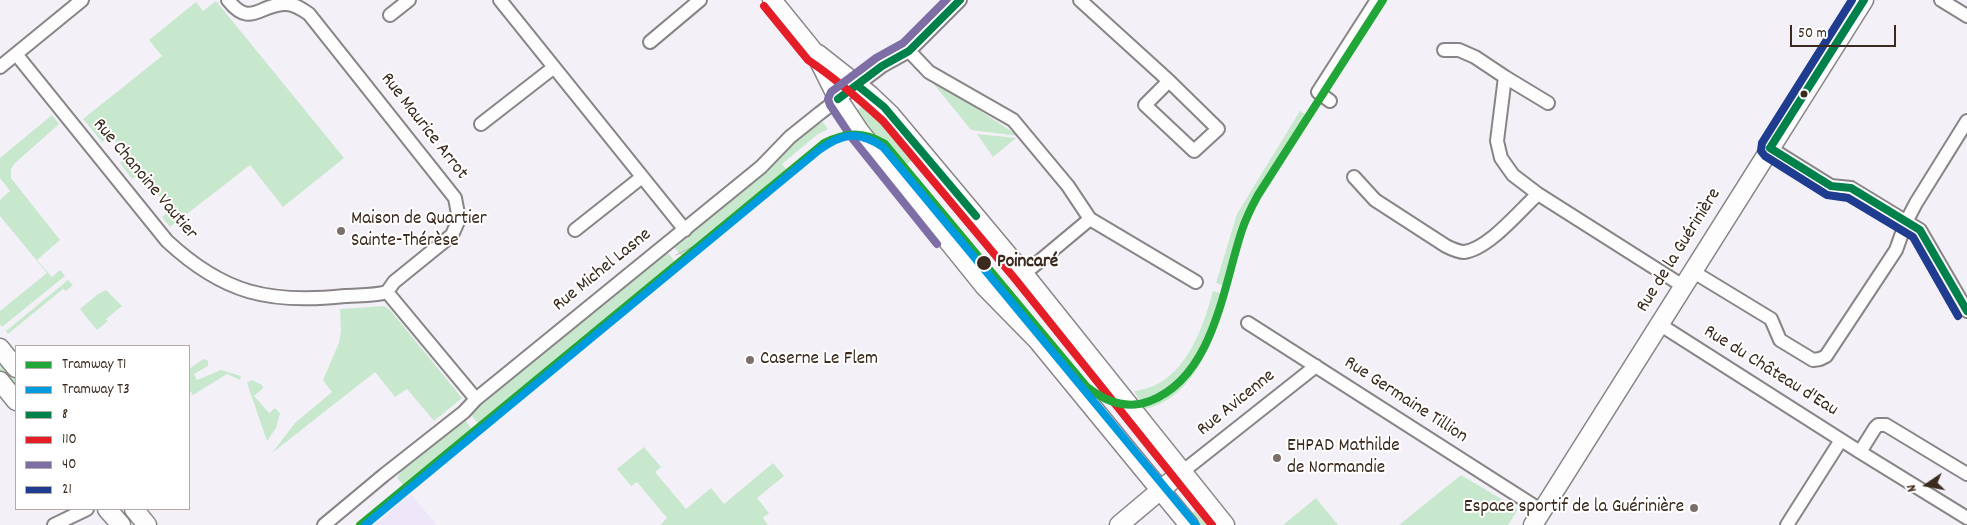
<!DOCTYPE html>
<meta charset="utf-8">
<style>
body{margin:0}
#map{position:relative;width:1967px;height:525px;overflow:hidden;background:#f3f0f8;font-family:Dekko,sans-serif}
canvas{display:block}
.legend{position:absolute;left:15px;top:345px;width:175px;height:165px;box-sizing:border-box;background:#fff;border:1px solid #b1aaa5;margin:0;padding:6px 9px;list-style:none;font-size:15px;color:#3b2a1e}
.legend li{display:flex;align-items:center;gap:10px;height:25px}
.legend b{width:25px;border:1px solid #b1aaa5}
.north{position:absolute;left:1902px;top:460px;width:50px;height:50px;-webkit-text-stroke:4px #fff;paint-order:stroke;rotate:258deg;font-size:14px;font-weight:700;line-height:20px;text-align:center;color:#3b2a1e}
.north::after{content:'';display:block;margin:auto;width:18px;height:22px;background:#3b2a1e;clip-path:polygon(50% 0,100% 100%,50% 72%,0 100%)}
.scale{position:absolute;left:1790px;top:25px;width:106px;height:22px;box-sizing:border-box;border:2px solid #3b2a1e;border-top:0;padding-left:6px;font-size:15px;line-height:18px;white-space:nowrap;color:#3b2a1e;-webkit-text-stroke:4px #fff;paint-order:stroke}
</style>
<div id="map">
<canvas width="1967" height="525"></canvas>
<ul class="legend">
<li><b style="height:6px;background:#23a638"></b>Tramway T1</li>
<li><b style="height:6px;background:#009adf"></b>Tramway T3</li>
<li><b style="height:6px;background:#00804b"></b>8</li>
<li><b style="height:6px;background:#e31e27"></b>110</li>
<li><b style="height:6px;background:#7d6ea5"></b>40</li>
<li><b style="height:6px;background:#1f3c90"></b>21</li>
</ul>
<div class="north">N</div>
<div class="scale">50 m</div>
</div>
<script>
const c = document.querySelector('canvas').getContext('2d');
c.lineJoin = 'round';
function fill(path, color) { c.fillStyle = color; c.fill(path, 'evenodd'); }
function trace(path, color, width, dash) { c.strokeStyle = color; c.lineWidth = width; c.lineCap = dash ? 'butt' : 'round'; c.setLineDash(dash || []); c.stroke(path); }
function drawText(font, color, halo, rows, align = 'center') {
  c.font = font + ' Dekko,sans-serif'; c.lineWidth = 4; c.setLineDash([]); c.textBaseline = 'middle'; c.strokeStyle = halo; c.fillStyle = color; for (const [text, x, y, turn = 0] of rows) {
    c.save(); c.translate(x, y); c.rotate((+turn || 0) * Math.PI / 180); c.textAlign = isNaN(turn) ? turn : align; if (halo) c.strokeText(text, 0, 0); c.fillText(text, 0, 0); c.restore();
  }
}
const built = new Path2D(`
 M411,494L437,525H374Z`);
const green = new Path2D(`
 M216,1L344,158L283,207L250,165L170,227L162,217L170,210L141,173L132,179L120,163L127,156L111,136L102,142L83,119L162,56L149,40L196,2L203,11Z
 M929,78L1019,136L971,130Z
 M867,103H872L918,155L896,173L856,111Z
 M1300,111L1311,118L1250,217L1228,287L1216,283L1237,214Z
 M52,115L59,124L15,163L11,169V178L60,240L37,260L52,277L60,270L65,276L2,327L0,324V311L47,273L0,216V200L10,191L0,178V158Z
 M823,122L828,129L818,134L782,164L790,174L686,261L673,246L811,128Z
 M977,134L1016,138L993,157Z
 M666,251L679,266L483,429L470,414Z
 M1012,271L1100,379L1081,362L1008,275Z
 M68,280L73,285L66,291L63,289L8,334L6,331Z
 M106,290L122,306L106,319L129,346L108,321L97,330L80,309L98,294Z
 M1213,291L1226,295C1214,339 1195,398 1145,409L1134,391C1183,386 1202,332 1213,291Z
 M384,306L390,310L462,398L434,421L407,389L395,397L375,372L272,453L295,423L332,392L323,380L339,343L341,331L340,309Z
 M0,355L16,375V395L0,375Z
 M205,359L208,361V366L194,374L197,380L221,370L241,376L240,380L227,374L193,395L189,389V369L202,360Z
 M252,380L262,385L263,388L254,396L269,413L275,408L280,413L276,428L267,441L247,383Z
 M464,419L476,434L408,491L397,478L402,470Z
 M644,447L661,467L655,472L686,509L711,488L724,504L773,463L784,476L757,498L769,513L763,518L768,525H660L667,518L637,482L631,486L617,469Z
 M1461,475L1518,509L1508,525H1399Z
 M1316,498L1338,525H1283Z
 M1202,505L1215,525H1192L1185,519Z`);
const street = new Path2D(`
 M228,0C250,28 259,5 284,4C293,3 302,9 309,14L455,198L459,219L452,235L394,282L387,292L476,399
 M500,0L685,230
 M1080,0L1169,81L1218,129L1194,151L1145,105L1169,81
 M1941,0L1967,16
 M390,15L409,0
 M650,42L700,0
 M1444,50H1459L1475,57L1505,77L1497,141L1501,158L1513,175L1538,194L1683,286
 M909,51L929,72L1013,120L1068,186L1090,219L1196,282
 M16,54L167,241C224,294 270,304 345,296C360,295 373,296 387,292
 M0,67L82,0
 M1505,77L1548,103
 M1330,101L1318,92L1377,0
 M481,124L553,68
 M1770,148L1831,186L1851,188L1920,230L1967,311
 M1354,177L1375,200L1446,246C1452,249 1458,252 1464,252C1489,249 1520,210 1538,194
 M575,230L642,177
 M1692,271L1771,319L1780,340L1813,360L1820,359L1826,356L1896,250L1906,222L1916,203L1967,121
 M1024,274L1090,219
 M1248,323L1542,511
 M1659,324L1860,452L1967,518
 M1860,452L1875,428L1878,425H1886L1967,474
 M1182,472L1316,366
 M54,525L87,509
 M324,525L384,475L464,412L476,399L761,167L790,137L820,113L882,66L909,51L960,0
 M1787,525L1841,440`);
const secondary = new Path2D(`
 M772,0L815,53L838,99L860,132L985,287L1038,341L1189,525
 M818,54L870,95L890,114L1024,274L1225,525
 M0,348L16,368
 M0,381L16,401
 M107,509L121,525
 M134,509L147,525
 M1119,525L1182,472
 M1533,525L1864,0`);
const tram = new Path2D(`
 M676,255L702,242`);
const bus1 = new Path2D(`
 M857,85L884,107L976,216
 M838,99L882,66L909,51L960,0
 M1770,148L1831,186L1851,188L1920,230L1967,311
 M1770,148L1864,0`);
const bus2 = new Path2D(`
 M764,6L808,60C835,78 859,99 883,121L1016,280L1212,525`);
const bus3 = new Path2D(`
 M937,244L852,138L830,105L828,99L831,92L876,58L903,43L946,0`);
const bus4 = new Path2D(`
 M1852,0L1762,143L1761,151L1765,156L1827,195L1848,198L1913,237L1958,316`);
const tram1 = new Path2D(`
 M360,525L824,143C847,132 863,131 885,144L1087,387C1106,402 1127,410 1150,401C1214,376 1223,287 1242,230C1246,218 1252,206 1258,195L1383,0`);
const tram2 = new Path2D(`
 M365,525L819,150C843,133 858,130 883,147L1196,525`);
const markers = [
 [1804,94,4.5,"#3b2a1e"],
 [341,231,5,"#7b6f6a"],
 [984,263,8,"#3b2a1e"],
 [750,360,5,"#7b6f6a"],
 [1277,458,5,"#7b6f6a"],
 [1694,508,5,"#7b6f6a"]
];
const streetNames = [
 ["Rue Maurice Arrot",423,127,52],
 ["Rue Chanoine Vautier",144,180,50],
 ["Rue de la Guérinière",1680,251,-58],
 ["Rue Michel Lasne",603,271,-39],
 ["Rue du Château d'Eau",1770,372,32],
 ["Rue Germaine Tillion",1405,401,33],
 ["Rue Avicenne",1237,404,-39]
];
const poiNames = [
 ["Maison de Quartier",351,220],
 ["Sainte-Thérèse",351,242],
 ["Caserne Le Flem",760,360],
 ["EHPAD Mathilde",1287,447],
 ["de Normandie",1287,469],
 ["Espace sportif de la Guérinière",1684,508,"right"]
];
const stopNames = [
 ["Poincaré",997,263]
];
fill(built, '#eee7f9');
fill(green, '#c7e8cd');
trace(street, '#898485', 16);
trace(secondary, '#898485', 21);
trace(street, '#fdfdfe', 12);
trace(secondary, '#fdfdfe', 18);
trace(tram, '#b8b5b5', 1);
trace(bus1, '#00804b', 8);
trace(bus2, '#e31e27', 8);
trace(bus3, '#7d6ea5', 8);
trace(bus4, '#1f3c90', 8);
trace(tram1, '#23a638', 8);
trace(tram2, '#009adf', 8);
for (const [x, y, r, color] of markers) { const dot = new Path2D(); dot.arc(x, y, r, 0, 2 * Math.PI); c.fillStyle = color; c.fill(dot); trace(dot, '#fff', 2); }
drawText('19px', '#3b2a1e', '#fff', streetNames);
drawText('19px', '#3b2a1e', '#fff', poiNames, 'left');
drawText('bold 19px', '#3b2a1e', '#fff', stopNames, 'left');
</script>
